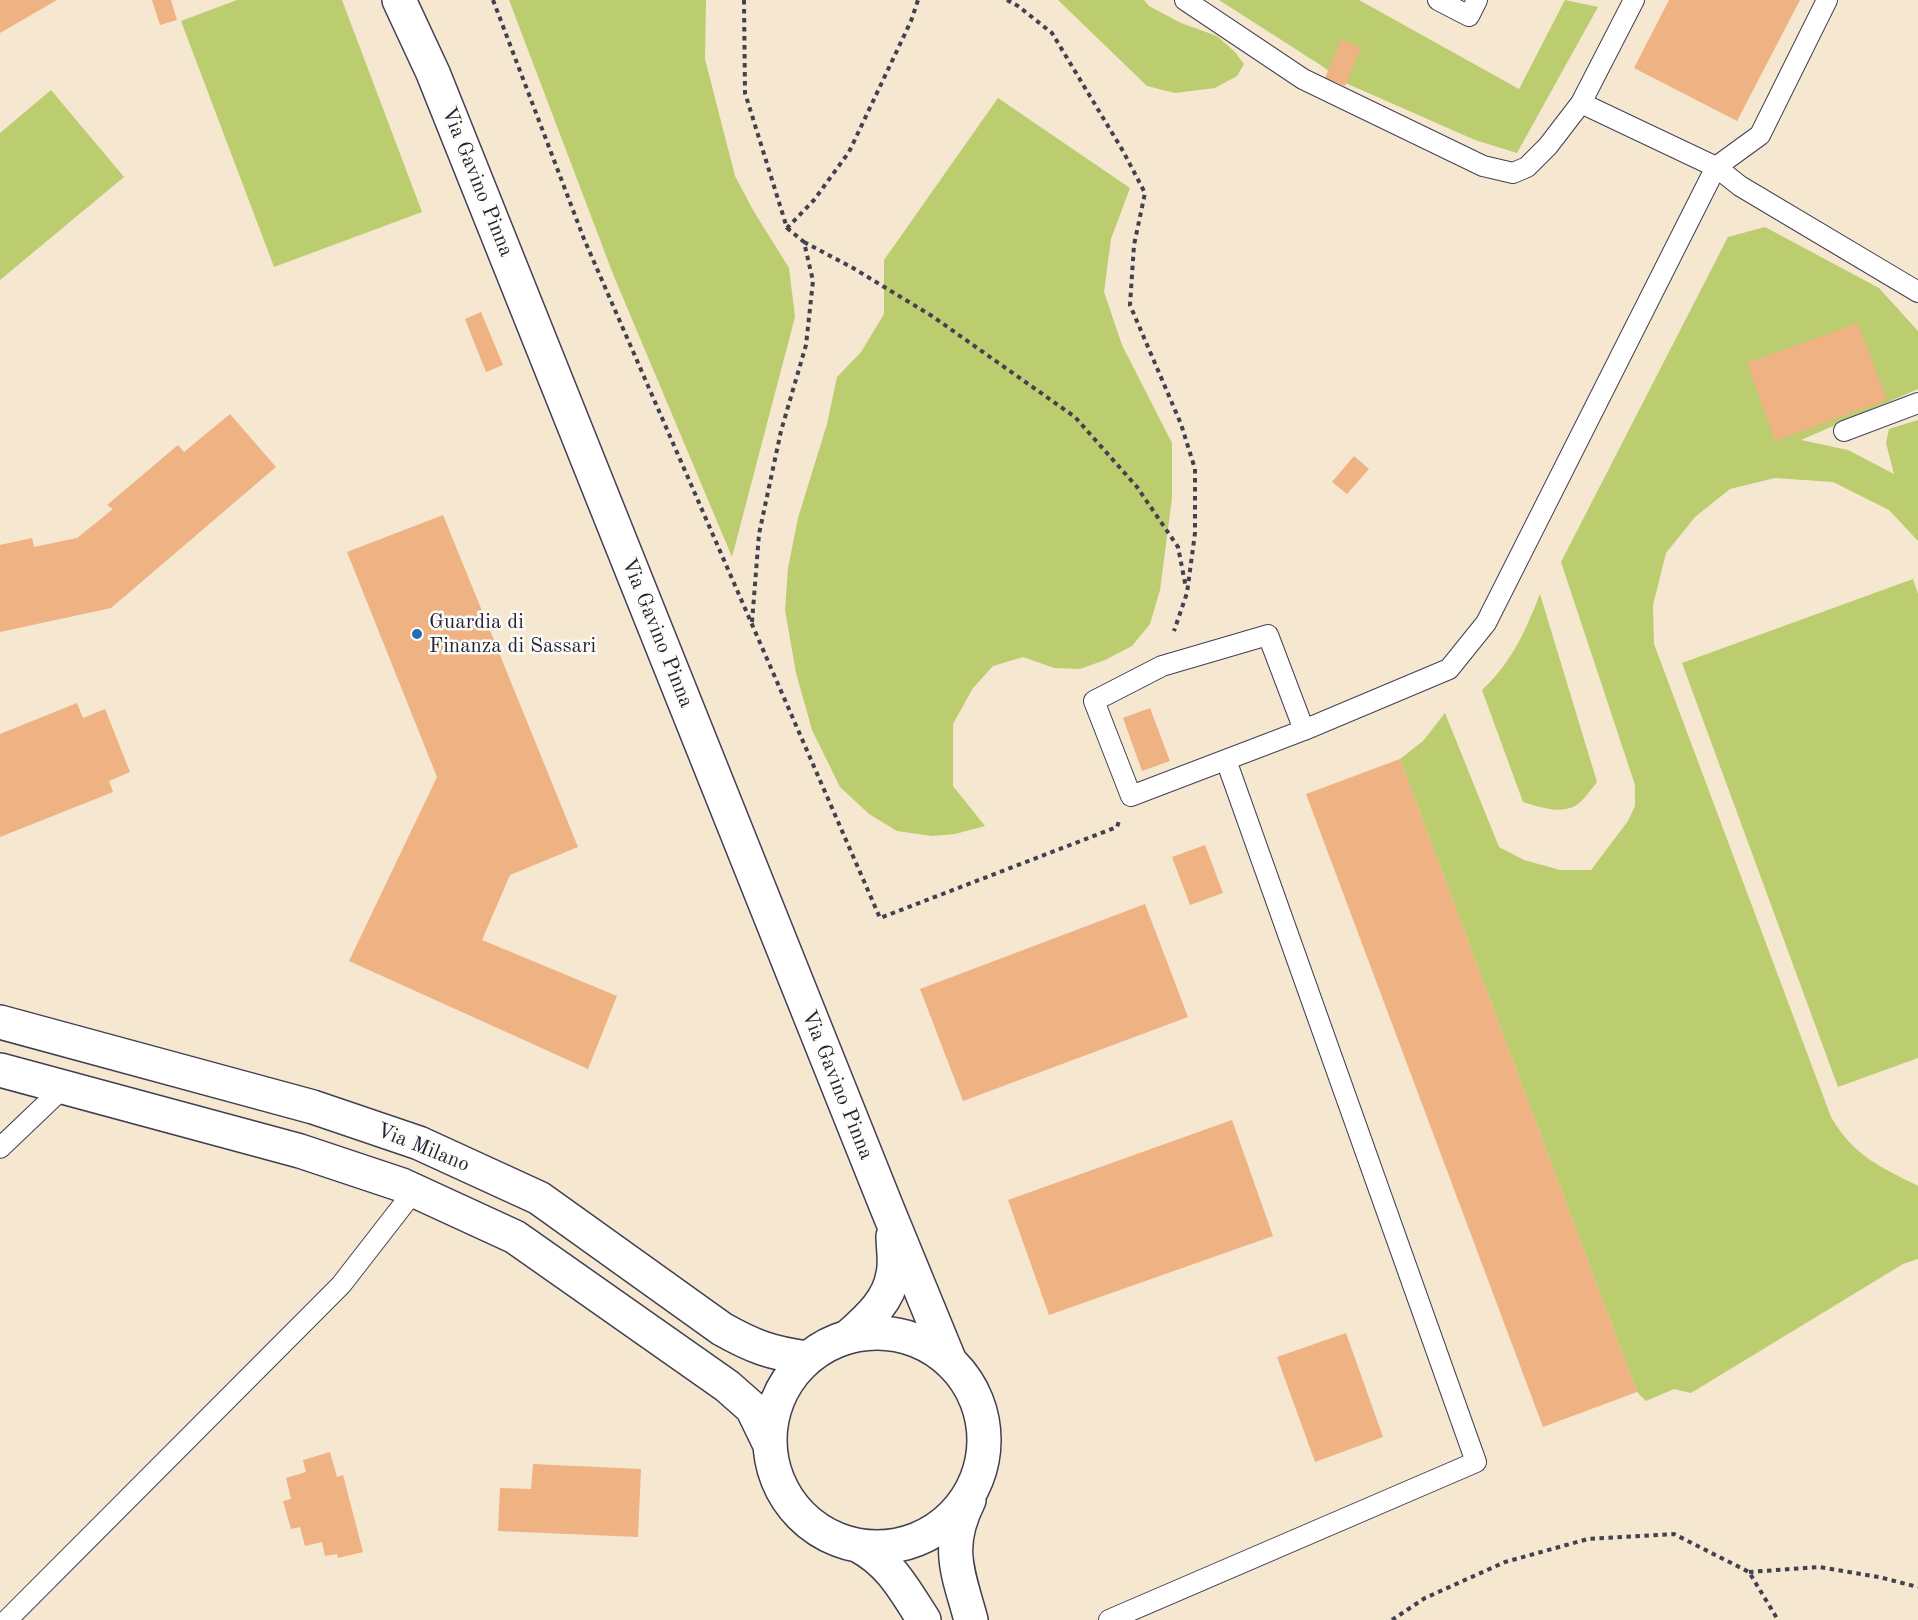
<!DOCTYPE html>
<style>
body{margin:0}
canvas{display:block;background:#f5e7d0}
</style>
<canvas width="1918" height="1620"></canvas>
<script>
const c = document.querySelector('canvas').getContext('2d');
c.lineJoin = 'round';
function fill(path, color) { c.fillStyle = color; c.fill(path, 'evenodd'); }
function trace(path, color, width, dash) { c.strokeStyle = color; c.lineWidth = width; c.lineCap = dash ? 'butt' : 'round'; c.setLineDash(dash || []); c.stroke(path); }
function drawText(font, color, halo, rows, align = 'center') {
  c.font = font + ' "Old Standard TT",serif'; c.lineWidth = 5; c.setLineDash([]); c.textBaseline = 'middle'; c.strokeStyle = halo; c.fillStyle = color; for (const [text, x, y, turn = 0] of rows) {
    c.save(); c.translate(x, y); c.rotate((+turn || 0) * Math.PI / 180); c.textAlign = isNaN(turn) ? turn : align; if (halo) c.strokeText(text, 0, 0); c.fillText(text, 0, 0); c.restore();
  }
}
const green = new Path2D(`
 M237,0H342L422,212L274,267L181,21Z
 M509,0H706L705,59L735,176L753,210L789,268L795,317L732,557L613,274Z
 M1058,0H1144L1149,6L1181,23L1217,36L1235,52L1244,64L1237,76L1215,88L1175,93L1147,86Z
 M1219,0H1359L1519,89L1565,0L1598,7L1517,153L1475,140L1341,81L1322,66Z
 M51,90L124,177L0,280V133Z
 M998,98L1130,188L1111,239L1104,292L1122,345L1172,443V498L1160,590L1150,624L1132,646L1105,660L1080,669L1054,668L1023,657L993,666L973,688L953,724V786L985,826L955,834L932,836L897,831L869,814L840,787L812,730L796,673L785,610L788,568L798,518L827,424L837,377L861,352L884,314V260Z
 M1765,227L1879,288L1918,331V389L1801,440L1848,450L1894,474L1886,443L1889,429L1918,420V541L1889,510L1833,482L1775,478L1730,489L1695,517L1666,553L1653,605L1654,644L1831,1117C1854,1156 1879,1166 1918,1186V1259L1903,1264L1691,1393L1674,1389L1646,1401L1637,1392L1400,759L1423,741L1445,713L1499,847L1524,860L1560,870H1591L1628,821L1635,806V785L1561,562L1728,237Z
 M1913,579L1918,594V1058L1838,1087L1682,663Z
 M1540,594L1597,782C1591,789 1583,802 1575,806C1559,814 1539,807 1523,802L1482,690C1512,662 1525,632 1540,594Z`);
const building = new Path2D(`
 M0,0H57L0,33Z
 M152,0H171L177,20L160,25Z
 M1669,0H1800L1737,121L1634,68Z
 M1341,39L1361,48L1345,86L1325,78Z
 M481,312L503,365L486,372L465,319Z
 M1858,323L1887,400L1775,441L1747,363Z
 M230,414L276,467L111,608L0,632V545L32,538L34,547L77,538L113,509L107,505L178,445L184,452Z
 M1354,456L1369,469L1347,494L1332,482Z
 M443,515L578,847L510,875L482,940L617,996L588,1069L349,961L437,777L347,552Z
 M77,703L83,718L105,709L130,772L109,781L113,792L0,837V734Z
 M1150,708L1170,761L1142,771L1123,718Z
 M1400,759L1637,1392L1543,1427L1306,794Z
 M1205,845L1223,893L1190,905L1172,857Z
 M1145,904L1188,1017L963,1101L920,989Z
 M1232,1120L1273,1236L1049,1315L1008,1200Z
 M1346,1333L1383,1437L1315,1462L1277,1357Z
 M330,1452L337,1477L343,1475L363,1552L338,1558L337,1554L325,1556L322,1542L305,1546L300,1527L291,1529L283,1501L291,1499L286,1478L306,1472L303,1460Z
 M533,1464L641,1469L638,1537L498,1531L500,1488L531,1489Z`);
const path = new Path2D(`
 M493,0L584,239L880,918L1117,827L1119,821
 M744,0L745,93L787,228L814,200L849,152L911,21L918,0
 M1007,0L1018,6L1052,33L1123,151L1145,193L1134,245L1130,305L1181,424L1195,469V533L1187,593L1174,631
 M804,242L853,268L932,316L1075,417L1137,487L1178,547L1186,588
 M752,622L759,534L781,431L806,345L813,281L804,242L787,228
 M1749,1572L1819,1567L1879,1577L1918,1587
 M1392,1620L1425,1598L1505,1562L1588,1539L1674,1534L1749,1572L1778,1620`);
const service = new Path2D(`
 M1185,0L1303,79L1483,166L1513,173L1527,167L1548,146L1581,103L1634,0
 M1438,0L1469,16L1477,0
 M1827,0L1760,135L1716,167L1740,186L1918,292
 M1844,431L1918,403
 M1268,635L1304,730L1131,796L1094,701L1162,666Z
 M1304,730L1449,669L1486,623L1716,167L1581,103
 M0,1148L64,1087
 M7,1620L341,1285L414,1191
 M1109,1620L1476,1462L1226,760`);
const tertiary = new Path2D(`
 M399,0L433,73L887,1208L949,1359
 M849,1336C868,1319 889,1301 893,1274C896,1262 893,1248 893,1236`);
const secondary = new Path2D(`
 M0,1022L313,1107L419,1143L539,1198L722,1329C754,1347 771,1353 807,1358
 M0,1070L300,1151L402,1185L515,1237L727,1386L752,1408L769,1443
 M770 1440a107 107 0 1 1 214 0a107 107 0 1 1-214 0Z
 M969,1500C945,1548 958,1572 971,1620
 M859,1546C891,1563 905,1591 924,1620`);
const markers = [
 [417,634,6,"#1f6fb2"]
];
const streetNames = [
 ["Via Gavino Pinna",477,182,68],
 ["Via Gavino Pinna",657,633,68],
 ["Via Gavino Pinna",837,1085,68],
 ["Via Milano",423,1148,22]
];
const poiNames = [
 ["Guardia di",429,622],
 ["Finanza di Sassari",429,646]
];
fill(green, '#bccd70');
fill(building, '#efb283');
trace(service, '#424051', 22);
trace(tertiary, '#424051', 36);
trace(secondary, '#424051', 36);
trace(path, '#424051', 4, [4.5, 4.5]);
trace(service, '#fff', 20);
trace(tertiary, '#fff', 33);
trace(secondary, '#fff', 33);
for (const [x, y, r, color] of markers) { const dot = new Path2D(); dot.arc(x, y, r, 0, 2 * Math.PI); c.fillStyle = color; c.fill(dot); trace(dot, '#fdfcf7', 2); }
drawText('21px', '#22223b', '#fdfcf7', streetNames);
drawText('21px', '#22223b', '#fdfcf7', poiNames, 'left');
</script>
